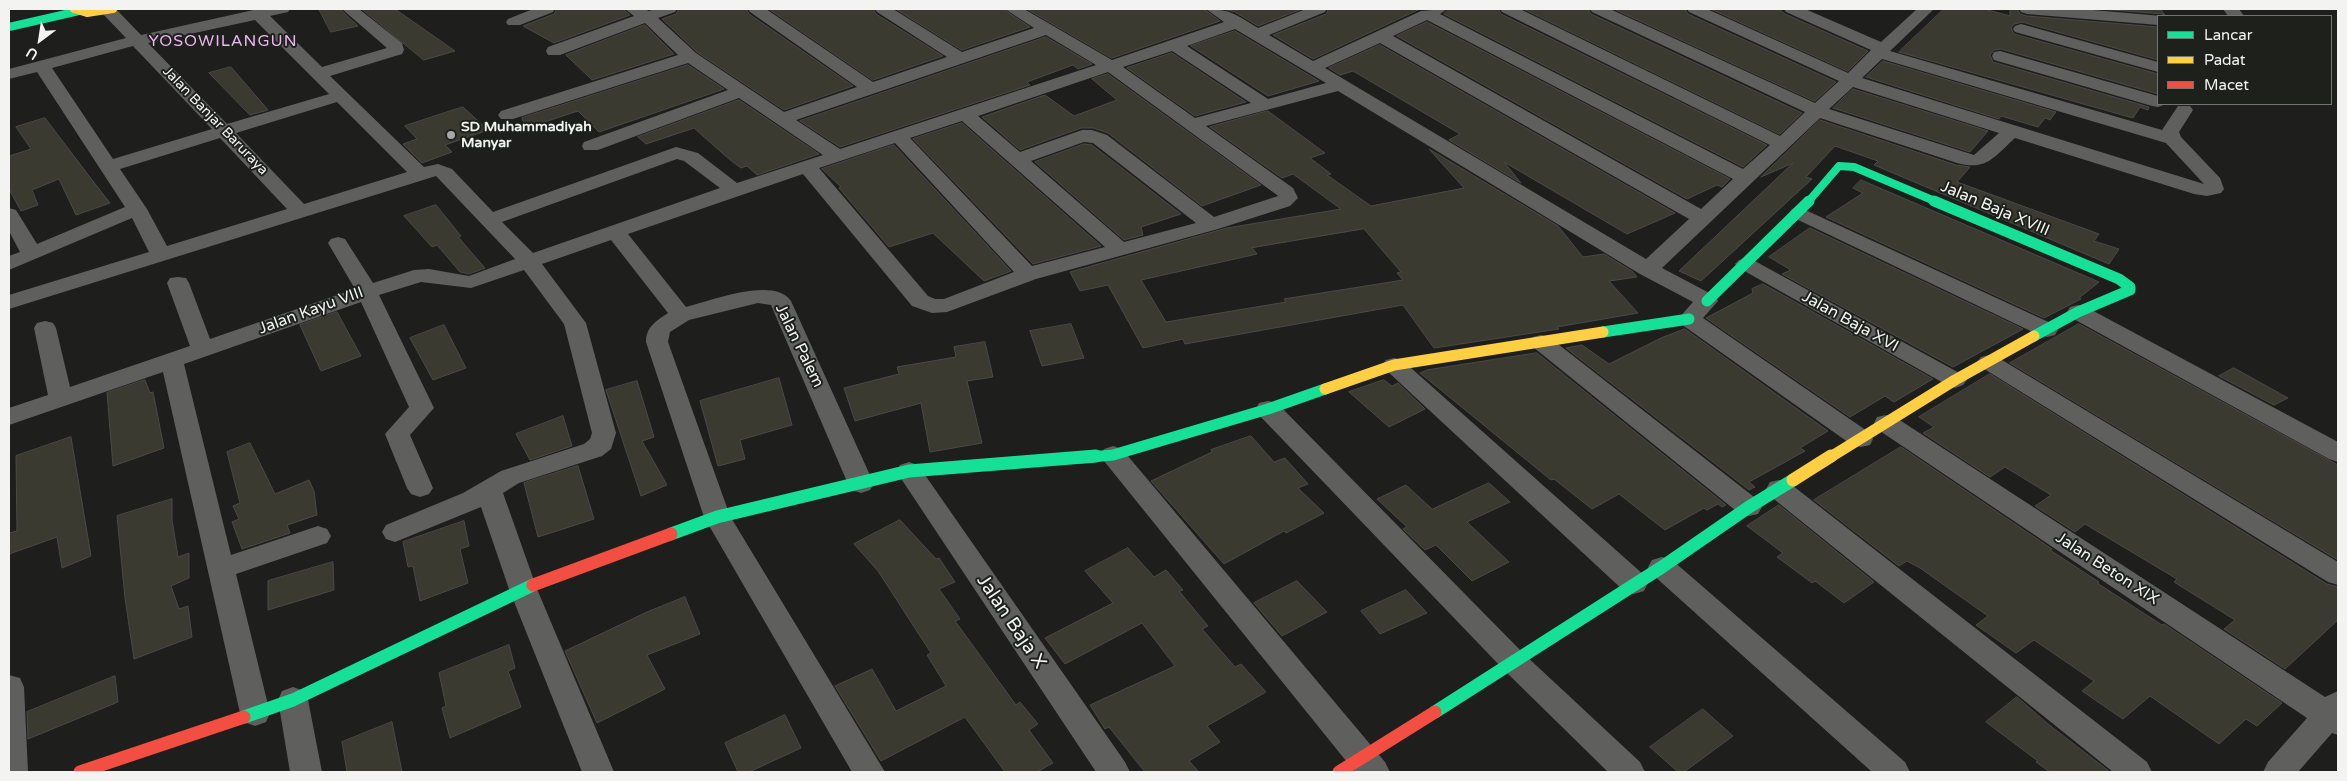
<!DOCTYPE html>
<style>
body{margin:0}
#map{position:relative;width:2347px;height:781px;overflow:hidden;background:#1e1f1d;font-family:"Varela Round",sans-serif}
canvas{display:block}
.frame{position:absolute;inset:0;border:10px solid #f3f4f1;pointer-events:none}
.legend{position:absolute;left:2157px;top:15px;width:175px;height:90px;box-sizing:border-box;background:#1e201c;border:1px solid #737571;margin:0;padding:6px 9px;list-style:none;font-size:15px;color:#f3f4f1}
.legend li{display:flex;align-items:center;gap:10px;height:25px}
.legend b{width:25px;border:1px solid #737571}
.north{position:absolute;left:15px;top:15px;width:50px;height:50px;-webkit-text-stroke:4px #1e201c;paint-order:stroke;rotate:211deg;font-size:14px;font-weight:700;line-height:20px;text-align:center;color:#f3f4f1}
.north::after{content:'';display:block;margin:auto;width:18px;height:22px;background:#f3f4f1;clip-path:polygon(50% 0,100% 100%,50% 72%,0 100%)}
</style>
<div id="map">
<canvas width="2347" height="781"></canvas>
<div class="frame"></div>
<ul class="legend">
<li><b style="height:6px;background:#16e098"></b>Lancar</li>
<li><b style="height:6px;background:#ffcf43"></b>Padat</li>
<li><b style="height:6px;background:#f24e42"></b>Macet</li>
</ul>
<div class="north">U</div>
</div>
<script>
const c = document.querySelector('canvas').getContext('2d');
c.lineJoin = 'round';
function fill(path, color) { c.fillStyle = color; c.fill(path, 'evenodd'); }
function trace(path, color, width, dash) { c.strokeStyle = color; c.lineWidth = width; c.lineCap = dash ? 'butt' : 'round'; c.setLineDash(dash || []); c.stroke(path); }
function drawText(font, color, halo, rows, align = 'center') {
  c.font = font + ' "Varela Round",sans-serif'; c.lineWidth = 4; c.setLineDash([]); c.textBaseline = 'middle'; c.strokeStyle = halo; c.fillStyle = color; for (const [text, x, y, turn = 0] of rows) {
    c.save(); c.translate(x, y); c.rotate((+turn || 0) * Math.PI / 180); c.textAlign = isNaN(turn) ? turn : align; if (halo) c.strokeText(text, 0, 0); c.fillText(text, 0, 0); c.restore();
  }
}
const building = new Path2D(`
 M319,9H340L358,26L331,32Z
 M362,9H395L455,51L424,60Z
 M557,9H623L630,15L554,43L523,26L554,14Z
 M679,9H746L749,14L853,86L784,110L697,52L662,19L676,14Z
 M769,9H873L876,14L943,56L873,80Z
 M896,9H1003L1030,27L962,50Z
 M1027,9H1204L1220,21L1112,58Z
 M1223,9H1302L1258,26L1235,12Z
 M1329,9H1426H1420L1313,59L1273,35L1326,14Z
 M1449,9H1498L1501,14L1767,145L1743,167L1444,14Z
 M1524,9H1588L1591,14L1802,113L1780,134Z
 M1614,9H1685L1688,14L1836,82L1815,101Z
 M1711,9H1779L1785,14L1868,51L1848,71Z
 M1944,9H1984L2010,16V9H2017L2020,14L2027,16L2158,27V60L2022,22L2014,24L2011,28L2014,34L2158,74V94L2001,49L1994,50L1990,55L1993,62L2149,107L2148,110L2140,107L2133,118L1899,52Z
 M2100,9H2160L2166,16L2162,14Z
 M1427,22L1730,179L1722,187L1717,185L1687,199L1397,36Z
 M645,25L674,54L592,80L566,55Z
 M1235,31L1319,81L1268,96L1191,46Z
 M1046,37L1092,64L1078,69L1073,65L1027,82L1030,85L840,147L800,121Z
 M1380,45L1675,213L1627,234L1504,162L1521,183L1449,140L1460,134L1353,71L1340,75L1329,68Z
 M1172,53L1246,102L1195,116L1127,68Z
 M1883,61L2056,112L2050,120L2045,118L2038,127L2001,116L1999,119L1866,77Z
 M688,65L724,89L599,132L578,111L526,128L522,118Z
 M231,67L268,110L250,115L209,73Z
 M1108,74L1261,185L1202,206L1108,133L1093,128H1081L1020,150L982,117L1045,95L1074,116L1117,100L1092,79Z
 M1853,89L1988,131L1970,152L1833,108Z
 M739,100L819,154L757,175L747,166L741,168L729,159L694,128L646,144L638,137Z
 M463,107L488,130L445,145L452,152L422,163L403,144L417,139L405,126Z
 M1268,111L1325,153L1310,158L1331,174L1327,175L1371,206L1464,188L1429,149L1558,226L1583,257L1604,254L1632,271L1637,277L1609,281L1638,313L1557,327L1559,329L1434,348L1403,305L1185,344L1183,339L1143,348L1108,285L1080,291L1070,272L1227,228L1341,209L1293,174L1282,178L1210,127ZM1364,229L1401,272L1397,273L1403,280L1284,299L1286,302L1166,322L1141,280L1257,254L1252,248Z
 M45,118L89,176L110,203L76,215L59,179L32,190L38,205L21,211L9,189V156L31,149L16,127Z
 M1820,120L1956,165L1970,167L1957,182L2099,234L2094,241L2119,249L2109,264L1874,165L1878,161L1835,146L1806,177L1812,179L1701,281L1679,271L1793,163L1761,177Z
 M962,123L1101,246L1033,264L913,139Z
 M1084,144L1092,145L1181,214L1141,227L1143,235L1124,240L1035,162Z
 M894,145L1011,271L984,281L933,233L889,247L839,188L841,187L822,169Z
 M1861,180L2099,282L2079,298L2081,299L2044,318L1826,217L1863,193L1853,188Z
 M436,205L461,236L458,237L485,268L469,274L460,272L437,245L432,247L404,216Z
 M1810,228L2023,329L1953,367L1782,274L1791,270L1769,257Z
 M1763,284L1933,379L1894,402L1885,396L1850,417L1706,318L1753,293L1752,289Z
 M337,312L361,356L321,371L300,325Z
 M1071,324L1084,358L1042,366L1030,331Z
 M2079,324L2338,465V560L2010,363Z
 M444,325L466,368L433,380L410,338Z
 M1685,329L1828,431L1800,448L1805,451L1749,482L1755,487L1749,490L1566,348L1582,345L1609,364L1661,338Z
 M985,342L993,377L967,381L982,443L930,452L921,403L855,421L844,388L899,374L897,367L956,357L954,347Z
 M1537,353L1726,505L1722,507L1718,504L1707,510L1704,508L1665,530L1619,494L1592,509L1554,479L1551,480L1420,373L1427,370Z
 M2234,368L2288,398L2274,405L2219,376Z
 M1990,374L2327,584L2338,587V620L2285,669L2224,629L2235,620L2174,582L2177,579L2085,524L2075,532L2035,506L2051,495L2005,467L1990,477L1923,433L1934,427L1919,417Z
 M779,378L792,425L740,440L745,459L718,466L700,401Z
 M145,380L150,393L153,392L164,448L113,466L107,393Z
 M1384,380L1392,386L1398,383L1425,409L1389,427L1349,392Z
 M637,381L654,437L642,441L667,485L641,496L606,390Z
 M563,416L572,446L530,460L516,434Z
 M1251,436L1274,462L1285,458L1308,484L1298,488L1324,513L1286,533L1284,531L1224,564L1151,481L1212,452L1211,450Z
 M71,437L91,556L62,568L57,537L9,554V533L17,531L16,456Z
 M250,443L275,494L309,480L314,491L317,515L287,525L290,533L242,549L232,522L239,519L233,506L240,503L227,452Z
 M1901,447L2052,549L2050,550L2099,582L2097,583L2162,625L2164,624L2282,703L2257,726L2246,719L2219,744L2150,696L2123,719L2082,691L2094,681L2034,640L2016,653L1976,625L1988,616L1920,568L1907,561L1899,566L1814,500Z
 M578,466L594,519L538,537L524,483Z
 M1489,483L1510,502L1467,522L1509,562L1472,581L1436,545L1425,550L1403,529L1407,527L1377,499L1406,485L1432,509Z
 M172,499V520L178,557L189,553V578L171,586L179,609L188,606L192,637L134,659L125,598L117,516Z
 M1779,505L1874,582L1844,603L1815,581L1812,583L1777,557L1783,553L1747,526Z
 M900,520L936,559L939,558L955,582L939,589L960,619L955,621L1016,705L1020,702L1038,724L1029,730L1053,763L1037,772H1005L965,717L881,761L835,686L872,669L896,711L946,686L927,655L931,653L878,571L854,544Z
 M464,521L469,546L460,549L468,583L420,601L413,566L408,567L403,542Z
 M1128,548L1154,577L1166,570L1183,590L1179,591L1208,626L1202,629L1235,667L1241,664L1266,692L1207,726L1220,742L1189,761L1199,772H1145L1109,727L1105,729L1090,705L1175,666L1142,623L1065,664L1045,638L1113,603L1085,571Z
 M333,562L334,590L268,610V581Z
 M1297,581L1327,612L1282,636L1254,603Z
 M1406,590L1427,613L1380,634L1361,611Z
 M685,597L700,634L647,655L665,689L597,723L565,651L647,612Z
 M509,645L515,668L508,671L521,707L450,738L442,708L446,706L439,673Z
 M115,676L118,702L28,739L27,712Z
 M2017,697L2048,724L2110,772H2050L2036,762L2038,761L1986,722Z
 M1703,709L1733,736L1684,772H1678L1650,747Z
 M785,715L801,748L749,772H738L725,743Z
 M392,722L402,772H347L342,742Z`);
const street = new Path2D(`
 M101,9H116L141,35L258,9H290L288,12L270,16L322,67L387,48L342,9H359L402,43L404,50L402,54L330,76L424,167L438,164L452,169L493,212L676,147L698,153L737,183L823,155L739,98L598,150H584L582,146L584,142L728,90L688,63L513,119H501L498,115L501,111L678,55L645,23L560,55H548L546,51L548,47L634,16L625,9H644L649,11L655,9H677L675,12L658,18L696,53L784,112L857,87L750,12L748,9H766L873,82L947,57L877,12L875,9H893L962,52L1034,28L1005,9H1024L1112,60L1224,22L1206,9C1231,9 1238,16 1258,28L1306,9H1327L1325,12L1269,35L1313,61L1421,11L1447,9L1440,14L1743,169L1770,145L1502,12L1500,9H1520L1780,136L1805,112L1592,12L1590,9H1610L1815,103L1839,81L1689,12L1687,9H1707L1848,73L1871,50L1786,12L1784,9H1805L1881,42L1917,9H1934L1890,51L2162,130L2178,106H2190L2193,110L2179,132L2181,137L2220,178L2224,189L2221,193L2207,196L2194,194L2015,138C1994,157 1987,171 1957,163L1820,118L1662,268L1715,296L1718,301L1703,318L1870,433L1873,439L1870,445L1861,447L1852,445L1681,324L1678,319L1693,302L1640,274L1338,91L1206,126L1293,188L1298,198L1290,206L1218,229L1036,279L947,312L932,313L912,306L803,174L628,234L686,307C711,301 774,276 791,301L874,484L870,490L861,493L852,490L848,484L771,305L758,303L689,320L670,332L668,342L730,516L885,772H852L704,517L646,342C646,327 656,321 668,313L611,240L542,264L586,323L616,433L611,449L602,456L519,483L503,493L537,589L614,772H582L509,589L481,507L395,542L386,539L382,532L386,525L463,493L501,471L584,444L590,439L592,433L564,324L524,270L471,288L421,282L379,295L434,408L410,435L433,488L429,494L420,497L411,494L407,488L385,434L409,407L361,302L184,364L231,555L318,526L327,529L331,536L327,543L236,574L270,713L266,722L255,726L244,722L240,713L163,372L9,425V408L48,395L34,328L37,323L45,321L53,323L56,328L70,387L190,346L167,283L170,278L178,277L186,278L189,283L210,339L355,289L328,243L331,239L338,237L345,239L373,283L414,270L429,269L469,276L515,259L436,176L9,309V295L149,252L132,218L9,270V256L20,252L9,231V208L16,210L37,244L125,207L37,72L9,79V69L126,38L102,13ZM255,20L329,94L227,124L148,43ZM1427,20L1733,179L1701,209L1393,36ZM1235,29L1326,83L1268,99L1187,46ZM1046,35L1096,65L840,149L796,120ZM1380,43L1689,219L1646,259L1325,68ZM133,46L212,129L113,159L52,68ZM1172,51L1251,103L1195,118L1123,67ZM1882,59L2166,143L2204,184L1862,78ZM1108,72L1277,195L1278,196L1214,217L1107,135L1092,130H1082L1020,152L978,116ZM1853,87L1999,133L1974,155L1829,109ZM337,102L407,172L304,204L236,133ZM962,121L1105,247L1032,266L910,138ZM220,138L287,209L167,246L147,209L120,169ZM1084,142L1093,143L1196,223L1124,242L1031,161ZM895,143L1014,272L944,299H935L928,296L819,168ZM677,159L684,161L720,188L533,253L502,222Z
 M533,9H555L553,12L520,25H508L506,22L508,19Z
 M2019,9H2081L2162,16H2158V25L2027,14L2021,12Z
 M2223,9H2239L2244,16H2228Z
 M2021,24L2158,62V72L2015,32L2013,29L2015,26Z
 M2000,51L2158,96V104H2166L2158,107L2152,106L1994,60L1992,56L1994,52Z
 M1799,207L2055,325L2058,330L2055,335L2047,337L2039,335L1792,217L1789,213L1792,209Z
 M1746,258L1753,260L1963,375L1967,380L1963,385L1955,388L1947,385L1739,268L1735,264L1739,260Z
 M2078,305L2086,307L2338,442V462L2329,459L2070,317L2067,312L2070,307Z
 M1541,335L1549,337L1758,500L1762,507L1758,514L1749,516L1740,514L1533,347L1530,342L1533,337Z
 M1989,355L1997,357L2338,562V585L2328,582L1981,367L1977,362L1981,357Z
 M1394,358L1402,360L1644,575L1648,583L1644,591L1634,594L1624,591L1386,370L1382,365L1386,360Z
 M1268,401L1277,403L1524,654L1640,762L1645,772H1608L1504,670L1259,415L1256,409L1259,403Z
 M1886,415L1895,417L2325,697L2338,691V735L2332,733L2298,772H2263L2268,762L2307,718L1877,429L1874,423L1877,417Z
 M1113,446L1122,449L1385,762L1390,772H1355L1104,461L1100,455L1104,449Z
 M909,462L918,465L1125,762L1130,772H1096L900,477L896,471L900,465Z
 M1779,480L1788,482L2147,762L2152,772H2113L1770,496L1766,489L1770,482Z
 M1662,557L1672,560L1905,762L1910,772H1872L1652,574L1648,567L1652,560Z
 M9,675L20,678L24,687L28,772H9Z
 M293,687L304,691L308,700L322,772H290L278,700L282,691Z`);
const fastFar2 = new Path2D(`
 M9,27L79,11
 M1808,202L1839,166L1854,167L1937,202`);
const fastFar1 = new Path2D(`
 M1934,201L2119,279L2130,287V290L2078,312L2034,336
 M1707,301L1809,201
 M1603,332L1689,319
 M1080,458L1113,455L1268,409L1325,389`);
const fast = new Path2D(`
 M671,534L717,517L909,471L1096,456
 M1435,712L1662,567L1749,507L1793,480
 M244,717L293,700L533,585`);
const slowFar2 = new Path2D(`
 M74,9L87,13L113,9`);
const slowFar1 = new Path2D(`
 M1325,389L1394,365L1603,332
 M1829,458L1955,380L2034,336`);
const slow = new Path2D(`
 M1793,480L1831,456`);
const jam = new Path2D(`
 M533,585L671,534
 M80,772L244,717
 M1339,772L1435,712`);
const markers = [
 [451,135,5,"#a8a9a7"]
];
const farStreetnames = [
 ["Jalan Banjar Baruraya",215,121,46]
];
const farPoinames = [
 ["SD Muhammadiyah",461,127],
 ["Manyar",461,143]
];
const farQuarternames = [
 ["YOSOWILANGUN",223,42]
];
const streetNames = [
 ["Jalan Baja XVIII",1995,209,23],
 ["Jalan Kayu VIII",311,311,-20],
 ["Jalan Baja XVI",1850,322,29],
 ["Jalan Palem",799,346,64],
 ["Jalan Beton XIX",2107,569,33]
];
const nearStreetnames = [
 ["Jalan Baja X",1011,622,56]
];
fill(building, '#3b3a31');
trace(building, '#494a48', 1);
fill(street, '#5f5f5e');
trace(fastFar2, '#16e098', 8);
trace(fastFar1, '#16e098', 11);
trace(fast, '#16e098', 13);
trace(slowFar2, '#ffcf43', 8);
trace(slowFar1, '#ffcf43', 11);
trace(slow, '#ffcf43', 13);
trace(jam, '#f24e42', 13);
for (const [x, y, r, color] of markers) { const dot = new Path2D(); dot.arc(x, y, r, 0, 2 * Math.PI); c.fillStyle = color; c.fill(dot); trace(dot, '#1e201c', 2); }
drawText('14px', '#f3f4f1', '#1e201c', farStreetnames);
drawText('bold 14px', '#f3f4f1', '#1e201c', farPoinames, 'left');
c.letterSpacing = '1px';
drawText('16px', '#edb7f2', '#1e201c', farQuarternames);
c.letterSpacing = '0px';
drawText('16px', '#f3f4f1', '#1e201c', streetNames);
drawText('19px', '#f3f4f1', '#1e201c', nearStreetnames);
</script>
